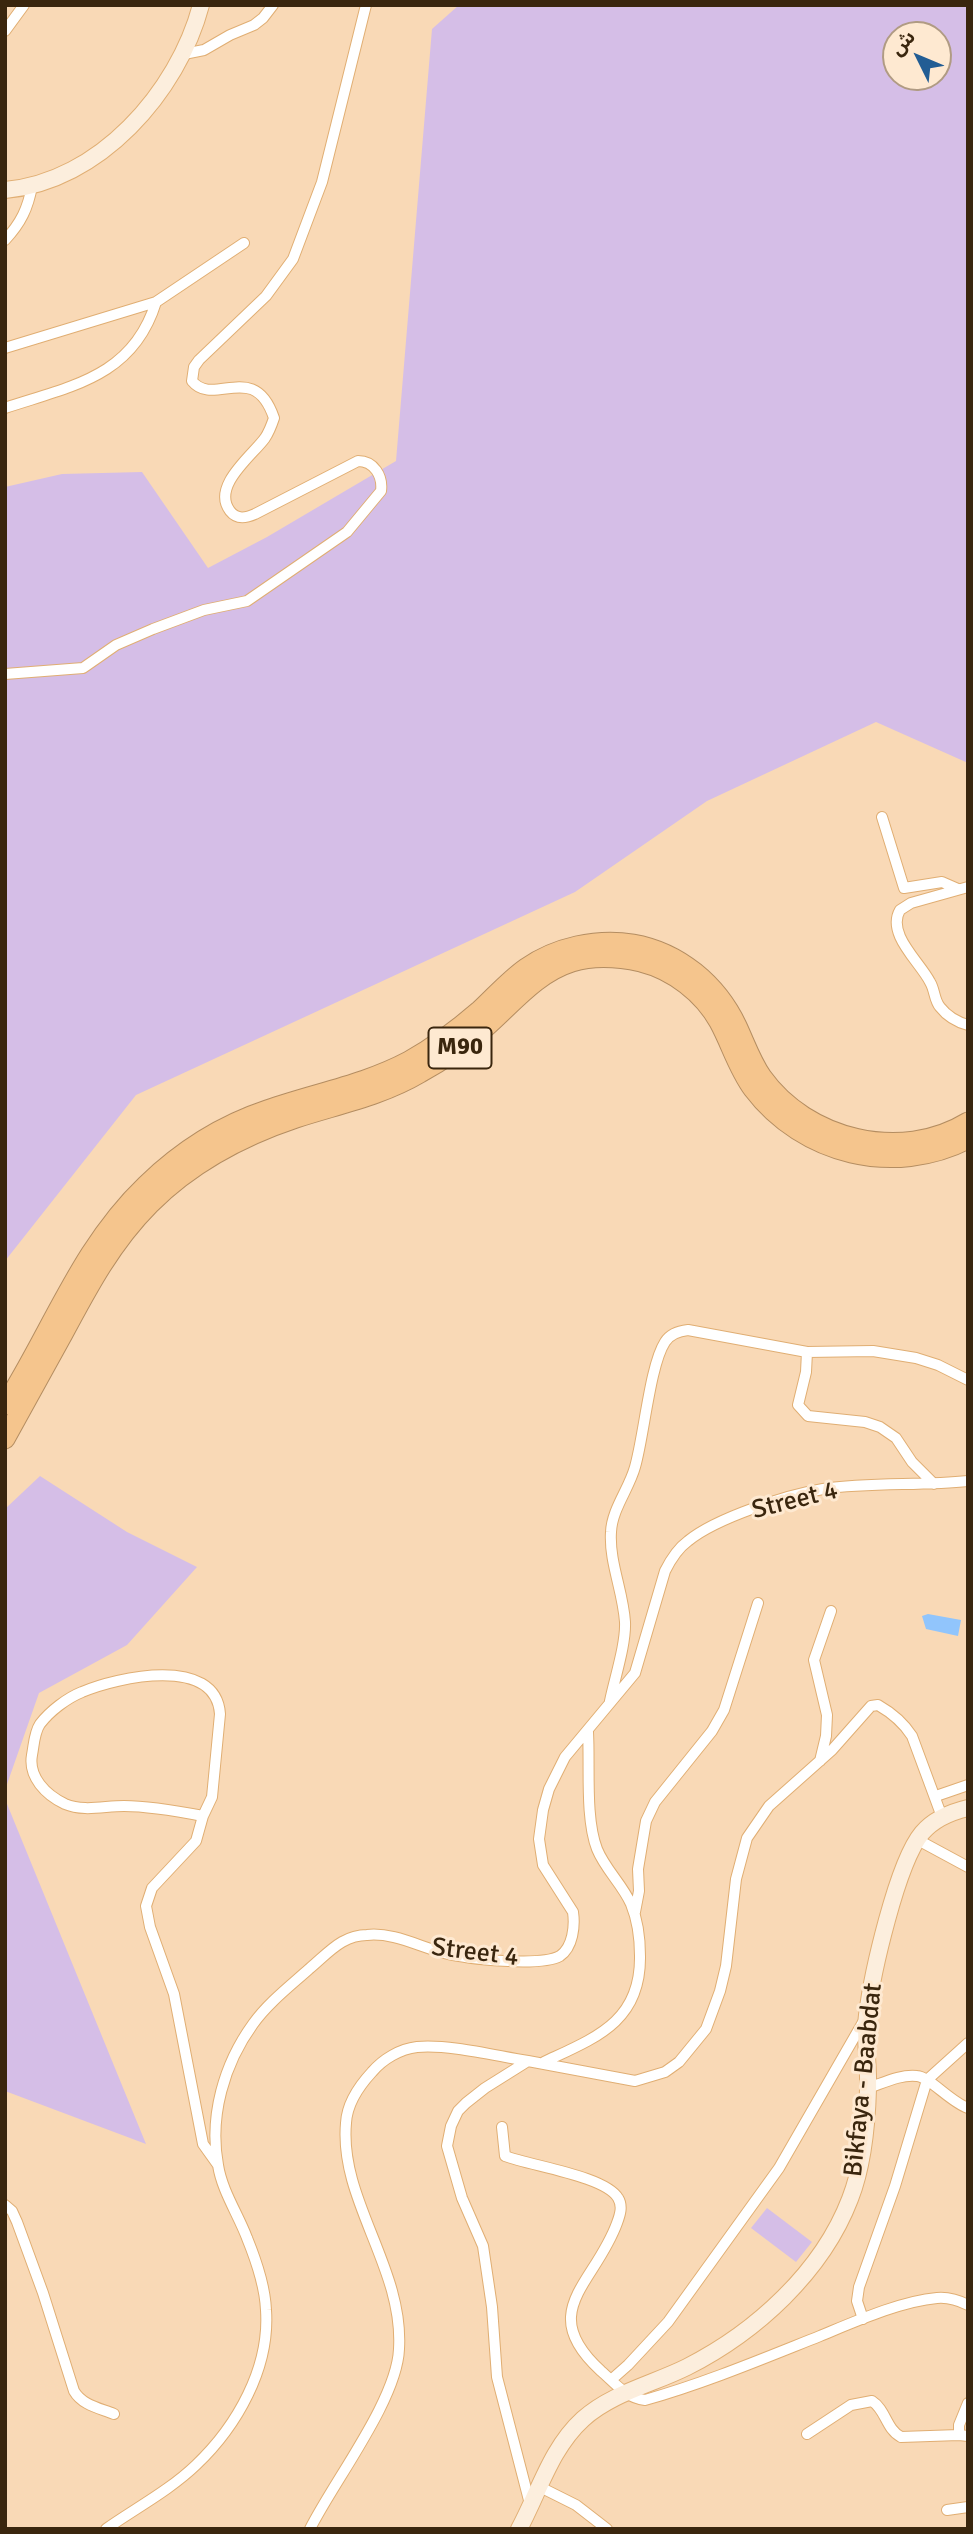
<!DOCTYPE html>
<meta charset="utf-8">
<style>
body{margin:0}
#map{position:relative;width:973px;height:2534px;overflow:hidden;background:#f9d9b6;font-family:Signika,"Noto Sans Arabic",sans-serif}
canvas{display:block}
.frame{position:absolute;inset:0;border:7px solid #3a260e;pointer-events:none}
.north{position:absolute;left:882px;top:21px;width:70px;height:70px;box-sizing:border-box;background:#fee9d1;border:2px solid #b09b83;border-radius:50%;rotate:313deg;font-size:19px;font-weight:700;line-height:28px;text-align:center;color:#3a260e}
.north::after{content:'';display:block;margin:auto;width:24px;height:32px;background:#225d94;clip-path:polygon(50% 0,100% 100%,50% 72%,0 100%)}
</style>
<div id="map">
<canvas width="973" height="2534"></canvas>
<div class="frame"></div>
<div class="north">ش</div>
</div>
<script>
const c = document.querySelector('canvas').getContext('2d');
c.lineJoin = 'round';
function fill(path, color) { c.fillStyle = color; c.fill(path, 'evenodd'); }
function trace(path, color, width, dash) { c.strokeStyle = color; c.lineWidth = width; c.lineCap = dash ? 'butt' : 'round'; c.setLineDash(dash || []); c.stroke(path); }
function drawText(font, color, halo, rows, align = 'center') {
  c.font = font + ' Signika,sans-serif'; c.lineWidth = 6; c.setLineDash([]); c.textBaseline = 'middle'; c.strokeStyle = halo; c.fillStyle = color; for (const [text, x, y, turn = 0] of rows) {
    c.save(); c.translate(x, y); c.rotate((+turn || 0) * Math.PI / 180); c.textAlign = isNaN(turn) ? turn : align; if (halo) c.strokeText(text, 0, 0); c.fillText(text, 0, 0); c.restore();
  }
}
const green = new Path2D(`
 M459,5H968V763L876,722L707,801L575,892L136,1095L5,1261V487L62,474L142,472L208,568L267,537L396,461L432,29ZM896,35H938V77H896Z
 M40,1476L127,1532L197,1567L127,1645L39,1693L5,1790V1509Z
 M5,1799L146,2144L5,2091Z
 M767,2208L812,2242L796,2262L751,2228Z`);
const water = new Path2D(`
 M928,1614L961,1620L958,1636L926,1629L922,1616Z`);
const street = new Path2D(`
 M5,31L24,5
 M184,54L204,50L230,35L254,25L263,18L273,5
 M5,240C21,223 28,208 32,186
 M156,302L244,243
 M5,348L156,302C133,377 71,386 5,408
 M5,674L83,668L116,645L153,629L204,610L247,601L347,532L381,491C383,476 374,461 358,461L255,514C246,518 237,520 230,511C211,486 253,455 265,438C269,432 272,424 274,418C254,359 214,408 192,381L194,367L199,360L266,296L293,259L322,182L366,5
 M882,817L904,888L942,882L958,889
 M968,887L911,903L900,910C886,934 920,962 930,982C935,990 934,1000 940,1007C947,1016 957,1022 968,1025
 M807,1352L806,1372L798,1405L808,1416L865,1422L880,1427L896,1438L912,1462L934,1484
 M610,1701C615,1677 626,1644 625,1622C623,1591 609,1562 611,1532C612,1509 629,1489 635,1467C644,1436 650,1365 665,1342C670,1334 679,1331 688,1330L807,1352L873,1351L916,1358L938,1365L968,1380
 M820,1761L826,1736L827,1715L814,1660L831,1611
 M936,1796L968,1785
 M203,1816L212,1797L220,1714C216,1655 117,1677 82,1692C67,1698 50,1711 40,1724C34,1733 34,1745 32,1755C28,1777 46,1795 65,1804C84,1812 104,1806 124,1806C150,1806 177,1811 203,1816L196,1841L152,1888L146,1906L150,1927L174,1994L203,2144L218,2165
 M918,1840L968,1867
 M635,1912L639,1891L638,1869L646,1821L655,1802L712,1731L724,1710L758,1603
 M544,2062C595,2038 641,2022 640,1956C640,1938 638,1921 631,1904C622,1884 605,1869 597,1849C585,1818 590,1766 588,1732
 M868,2088C883,2083 901,2074 917,2076C930,2077 950,2102 968,2108
 M502,2127L505,2156C531,2166 605,2176 618,2198C623,2206 620,2215 617,2223C595,2284 535,2311 601,2371C615,2383 626,2398 645,2400C705,2383 762,2359 820,2336C854,2322 901,2301 937,2298C948,2297 958,2300 968,2305
 M5,2205L12,2211L17,2222L43,2293L74,2391C82,2405 99,2408 114,2414
 M863,2319L857,2301L859,2287L895,2186L927,2080L968,2043
 M611,2380L628,2365L668,2322L779,2168L866,2017
 M968,2403L959,2425V2435L968,2436
 M807,2434L851,2405L872,2401C886,2410 886,2429 901,2437L959,2435
 M540,2487L576,2505L607,2529
 M531,2508L497,2377L492,2307L483,2246L462,2198L447,2146L451,2126L458,2111L466,2103L485,2088L528,2061L635,2081L665,2072L679,2062L706,2029L720,1991L726,1966L736,1879L747,1838L769,1806L832,1750L871,1706L878,1705C892,1713 903,1722 912,1736L942,1817
 M947,2510L968,2507
 M106,2529C136,2508 170,2490 196,2465C237,2426 270,2368 266,2310C265,2286 256,2260 247,2238C238,2214 222,2191 218,2165C209,2116 224,2064 253,2024C268,2003 290,1986 309,1969C320,1960 330,1949 342,1942C349,1938 359,1935 367,1935C393,1932 420,1947 444,1953C467,1959 540,1967 560,1956C573,1947 575,1926 573,1912L543,1865L539,1839L543,1810L549,1789L565,1757L635,1673L665,1571C671,1559 677,1549 688,1541C716,1518 787,1495 823,1489C870,1482 920,1486 968,1481
 M310,2529C334,2481 397,2400 399,2349C404,2268 339,2200 346,2123C347,2104 359,2086 372,2072C383,2059 400,2049 417,2047C449,2044 496,2056 528,2061`);
const secondary = new Path2D(`
 M5,190C99,182 178,92 201,5
 M519,2529C539,2492 551,2448 583,2419C612,2393 653,2384 687,2367C756,2332 822,2272 850,2199C863,2166 867,2125 868,2089C869,2065 864,2040 867,2015C872,1974 897,1863 922,1833C933,1820 951,1812 968,1808`);
const highway = new Path2D(`
 M5,1405C52,1331 81,1247 146,1185C180,1152 222,1125 267,1110C315,1093 364,1085 409,1061C434,1047 458,1029 480,1010C495,996 509,980 526,968C556,947 597,938 633,944C679,952 717,984 737,1026C745,1043 751,1061 762,1077C807,1140 901,1163 968,1122
 M5,1439C24,1404 44,1369 63,1334C88,1287 112,1242 150,1204C191,1163 242,1136 296,1118C339,1104 381,1096 420,1073C444,1060 466,1044 487,1026C514,1002 537,973 572,962C595,955 618,957 641,962C673,970 703,993 719,1022C731,1044 738,1069 753,1089C803,1155 894,1177 968,1139`);
const shields = [
 [460,1048,63]
];
const shieldNames = [
 ["M90",460,1048]
];
const streetNames = [
 ["Street 4",795,1501,-14],
 ["Street 4",475,1953,7],
 ["Bikfaya - Baabdat",864,2080,-84]
];
fill(green, '#d5bee7');
fill(water, '#91c5fc');
trace(street, '#e0ae73', 12);
trace(secondary, '#e0ae73', 18);
trace(highway, '#b48d61', 21);
trace(street, '#fff', 10);
trace(secondary, '#fceedd', 16);
trace(highway, '#f5c58d', 19);
for (const [x, y, w] of shields) { const box = new Path2D(); box.roundRect(x - w / 2, y - 20.5, w, 41, 5); c.fillStyle = '#fee9d1'; c.fill(box); trace(box, '#3a260e', 2); }
drawText('bold 24px', '#3a260e', null, shieldNames);
drawText('26px', '#3a260e', '#fee9d1', streetNames);
</script>
